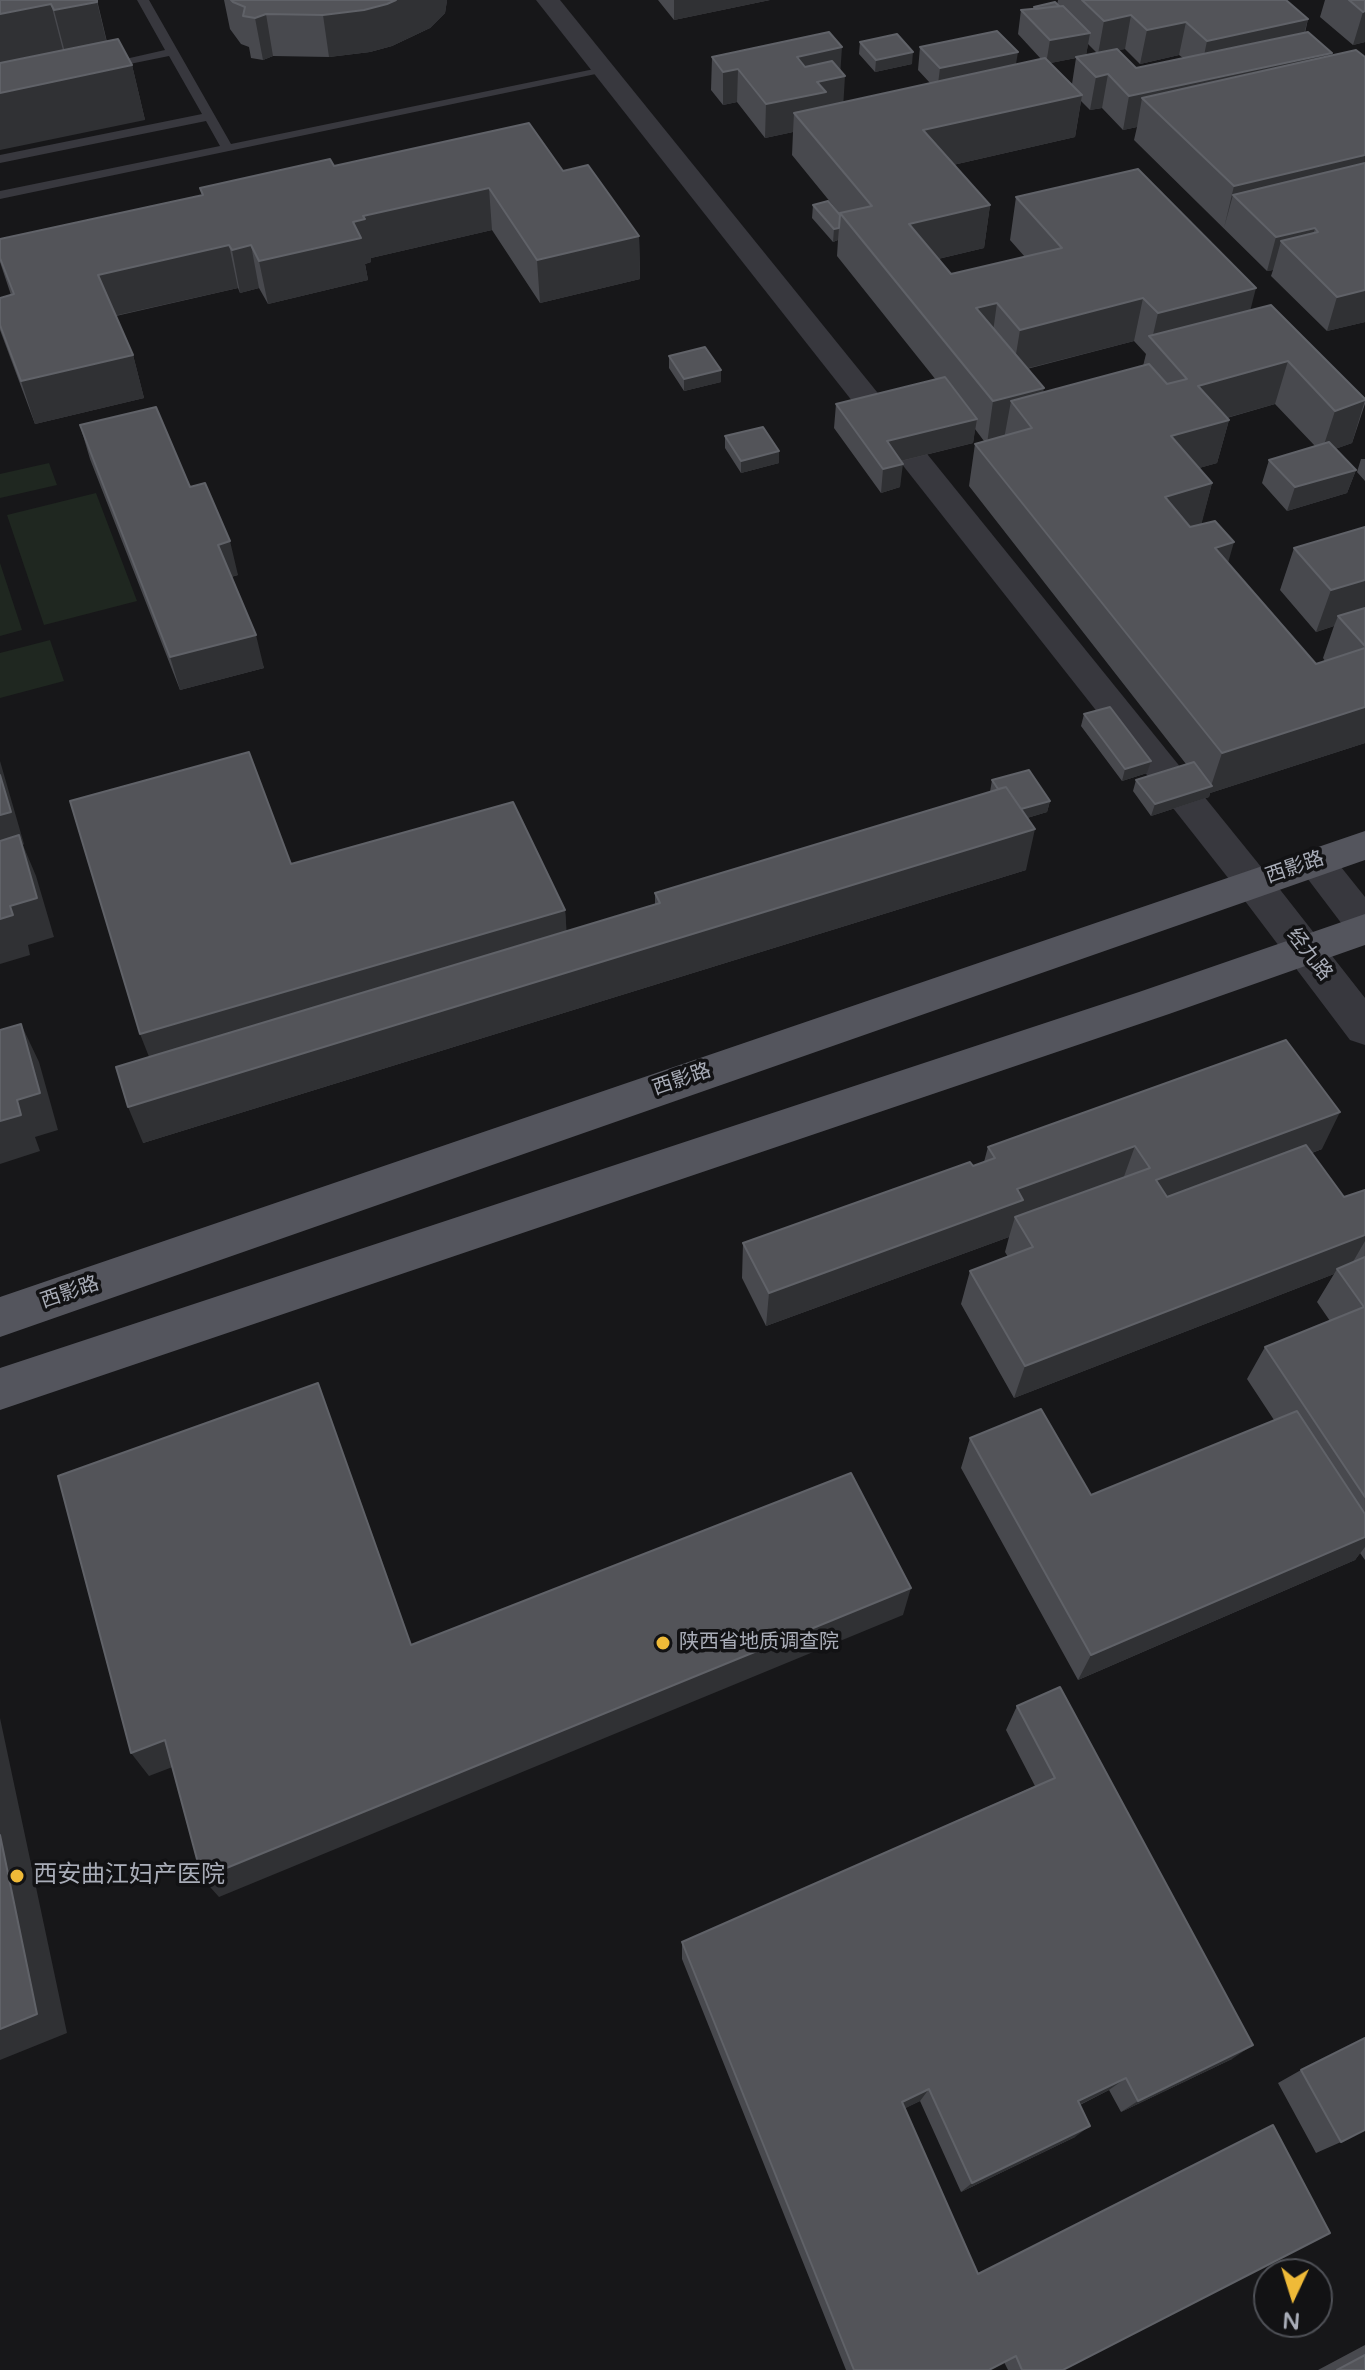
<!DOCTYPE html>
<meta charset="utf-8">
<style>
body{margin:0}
#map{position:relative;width:1365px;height:2370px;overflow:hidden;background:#171719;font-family:"Varela Round",sans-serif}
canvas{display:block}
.north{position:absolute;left:1253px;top:2258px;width:80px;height:80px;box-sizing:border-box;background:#121214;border:2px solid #4e5056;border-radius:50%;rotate:184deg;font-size:22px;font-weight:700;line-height:32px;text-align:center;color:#a9adb8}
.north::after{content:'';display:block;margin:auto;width:28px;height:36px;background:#efba38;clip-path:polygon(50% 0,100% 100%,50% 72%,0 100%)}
</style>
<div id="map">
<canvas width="1365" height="2370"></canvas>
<div class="north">N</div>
</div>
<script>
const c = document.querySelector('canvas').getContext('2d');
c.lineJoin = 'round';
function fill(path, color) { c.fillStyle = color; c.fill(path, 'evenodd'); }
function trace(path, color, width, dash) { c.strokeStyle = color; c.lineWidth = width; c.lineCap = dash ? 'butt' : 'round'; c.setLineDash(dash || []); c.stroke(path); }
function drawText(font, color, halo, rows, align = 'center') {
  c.font = font + ' "Varela Round","Noto Sans SC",sans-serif'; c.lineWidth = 7; c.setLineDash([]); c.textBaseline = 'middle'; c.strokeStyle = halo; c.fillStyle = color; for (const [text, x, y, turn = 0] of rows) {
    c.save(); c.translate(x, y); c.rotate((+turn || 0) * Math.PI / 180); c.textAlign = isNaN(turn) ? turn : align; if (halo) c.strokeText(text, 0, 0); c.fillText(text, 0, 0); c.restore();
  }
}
const green = new Path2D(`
 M49,463L57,485L0,498V474Z
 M96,493L137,601L44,625L7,515Z
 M0,563L22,630L0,636Z
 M50,640L64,681L0,698V653Z`);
const service = new Path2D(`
 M137,0H149L231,144L604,67L610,71L0,199V191L220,146L206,121L0,163V155L202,114L169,56L105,69L99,65L165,50Z`);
const minor = new Path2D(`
 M536,0H560L1266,873L1271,883L1266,893L1253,896L1240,893Z`);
const tertiary = new Path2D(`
 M1315,847L1329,852L1365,897V940L1351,936L1295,862L1301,852Z
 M1253,868L1267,873L1365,998V1045L1350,1040L1239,893L1233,883L1239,873Z`);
const primary = new Path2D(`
 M1365,831V860L0,1337V1297Z
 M1365,914V945L1169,1014L0,1410V1368L1139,992Z`);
const wall = new Path2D(`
 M0,0H97L107,42L132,65L145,120Z
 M224,0H447L445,13L430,28L392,46L370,52L329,57L273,56L263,60L251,58L249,47L241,44L230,29Z
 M658,0H770L674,20Z
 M1058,0H1286L1308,19L1305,33L1332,53V55L1365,57V322L1327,331L1271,276L1273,270L1267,271L1134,140L1137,127L1123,130L1102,108L1090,110L1081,101L1075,137L953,165L990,205L984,248L938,259L951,274L1025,257L1010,240L1016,197L1251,310L1365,399V404L1352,443L1335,449L1356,470L1347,493L1287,511L1262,483L1269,460L1315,446L1275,404L1227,418L1229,420L1217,463L1199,468L1212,483L1201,524L1228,563L1316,664L1325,661L1323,658L1334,626L1316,632L1280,590L1294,548L1365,527V743L1210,793L1209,797L1151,816L1133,791L1136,780L1186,764L969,486L975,444L984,441L975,429L973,443L901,461L900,487L881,493L834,428L836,404L936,380L837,256L838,240L833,242L812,218L813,205L840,214L792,155L793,132L765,138L737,102L723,105L711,90L712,57L841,71L843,102L930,83L918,70L920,47L1016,64L1041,59L1018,34L1021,10L1033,9L1034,7L1057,5ZM1088,44L1097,53L1086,55ZM1125,49L1140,64L1179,55L1183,58L1136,68L1118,50ZM1076,58L1072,84L1050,63ZM1134,341L1146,354L1143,366L1043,392L1027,369Z
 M1325,0H1365V42L1353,45L1320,17Z
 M860,42L912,64L875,72L859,54Z
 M334,166L563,171L639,236L640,279L540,303L492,230L371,258V262L365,264L368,280L268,304L259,288L240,293L238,288L116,316L133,355L144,398L35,424L0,330V298L11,295L0,262V239L202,195L200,188Z
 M669,356L721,370V382L684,391L669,368Z
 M80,425L190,487L238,575L231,577L264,668L180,690L90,459Z
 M725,436L779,451V463L741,473L725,448Z
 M1361,459H1365V481L1357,472Z
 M1084,714L1147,773L1122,781L1081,726Z
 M992,780L1050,801L1047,812L1027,818L1026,870L143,1143L149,1057L291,864L565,910L566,932L655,905V893L990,792Z
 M1286,1040L1322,1149L1312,1153L1344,1197L1365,1190V1560L1360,1553L1355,1560L1078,1680L961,1468L970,1438L1091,1495L1274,1420L1247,1379L1265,1347L1330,1321L1317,1302L1334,1274L1014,1398L961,1304L970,1271L1008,1257L1005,1252L1009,1237L766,1326L742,1278L743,1243L984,1162L988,1147Z
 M1017,1706L1232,2059L1121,2112L1109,2090L1080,2105L1075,2137L961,2192L920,2101L905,2108L978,2274L1063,2370H1008L1004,2362L989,2370H846L682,1959V1942L1035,1786L1006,1730Z
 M1301,2070L1341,2142L1316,2153L1278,2083Z
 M1365,2345V2370H1318Z`);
const shadedWall = new Path2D(`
 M396,0H447V1L445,13L430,28L392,46L370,52L329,57L323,15Z
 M674,0H770L674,20Z
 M97,2L110,56L68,64L54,10Z
 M51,4L65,58L0,70V14Z
 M1365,11V42L1353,45L1363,12Z
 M266,14L273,56L263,60L255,18Z
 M1131,15L1125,49L1098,54L1104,21Z
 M1308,19L1299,53L1200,75L1207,41Z
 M1186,22L1179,55L1140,64L1147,30Z
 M1090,33L1086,56L1046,64L1050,40Z
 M842,47L840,77L845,76L843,109L794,113L793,132L765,138L766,104L797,57Z
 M913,52L912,64L875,72L876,60Z
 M1018,52L1014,76L937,92L940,68Z
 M1332,53L1323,87L1142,98L1137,127L1123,130L1129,96Z
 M132,65L145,120L0,150V93Z
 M738,69L737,102L723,105V72Z
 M1108,74L1102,108L1090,110L1096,77Z
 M1082,95L1075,137L918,173L923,130Z
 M1365,155V194L1233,195L1224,228L1234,186Z
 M489,188L492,230L371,258V262L365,264L368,280L268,304L259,261L353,222L363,216Z
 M990,205L984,248L904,267L909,224Z
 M839,228L838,240L833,242L834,229Z
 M1315,228L1305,262L1281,241L1273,270L1267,271L1276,237Z
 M639,236L640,279L540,303L537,260Z
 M229,245L238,288L109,317L98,275Z
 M251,245L259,288L240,293L232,250Z
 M1256,288L1245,331L1152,339L1158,313Z
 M1365,290V322L1327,331L1337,297Z
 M1143,298L1134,341L1013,372L1020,330Z
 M997,303L991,346L976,308Z
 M133,355L144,398L35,424L21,381Z
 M1288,361L1275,404L1187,429L1198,386Z
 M721,370V382L684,391V379Z
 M1044,388L1036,431L1032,428L1011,401L1004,439L987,444L993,401Z
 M1365,400L1352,443L1321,454L1335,411Z
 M977,419L973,443L884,465L887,441Z
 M1229,420L1217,463L1160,479L1171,436Z
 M779,451V463L741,473V461Z
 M903,464L900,487L881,493L883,469Z
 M1356,470L1347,493L1287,511L1295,487Z
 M1212,483L1201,526L1154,540L1165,497Z
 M230,541L238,575L226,578L218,545Z
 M1234,542L1222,584L1215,548Z
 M1365,580V617L1338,616L1334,626L1316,632L1331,590Z
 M256,635L264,668L180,690L170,657Z
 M1365,707V743L1210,793L1209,797L1151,816L1155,804L1211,786L1222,753Z
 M0,761L24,844L23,845L36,876L54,937L28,945L30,955L0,964V919L10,906L0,843Z
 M1151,761L1147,773L1122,781L1125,769Z
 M1050,801L1047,812L1010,823L1012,812Z
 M1035,829L1026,870L143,1143L128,1107Z
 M565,910L568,949L155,1072L140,1034Z
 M21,1024L39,1062L58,1130L35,1137L40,1151L0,1164V1121L17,1100Z
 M1340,1112L1322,1149L1143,1216L1156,1180Z
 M1135,1146L1122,1182L1015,1217L1009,1237L766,1326L769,1293L1017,1189Z
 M1365,1235V1241L1350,1267L1337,1269L1334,1274L1014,1398L1025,1366Z
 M1365,1537V1547L1355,1560L1078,1680L1091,1655Z
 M911,1588L903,1615L219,1897L202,1878Z
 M0,1718L67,2033L0,2060Z
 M165,1740L183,1763L149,1776L131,1753Z
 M1253,2045L1232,2059L1121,2112L1138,2101Z
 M1126,2078L1109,2090L1063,2113L1078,2101Z
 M929,2089L920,2101L894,2114L902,2102Z
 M1090,2126L1075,2137L961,2192L972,2183Z`);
const building = new Path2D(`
 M0,0H97V2L54,10L51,4L0,14Z
 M231,0H396L387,4L364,10L323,15L266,14L255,18L243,16L245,7L233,2Z
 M1082,0H1286L1308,19L1207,41L1186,22L1147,30L1131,15L1104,21Z
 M1349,0H1365V11L1363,12Z
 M1055,2L1059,6L1036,9L1034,7Z
 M1063,6L1090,33L1050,40L1021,10Z
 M997,31L1018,52L940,68L920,47Z
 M829,32L842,47L797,57L805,67L832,61L845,76L817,82L826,92L766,104L738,69L723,72L712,57Z
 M1308,32L1332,53L1129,96L1108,74L1096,77L1076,57L1117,49L1136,68Z
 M897,34L913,52L876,60L860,42Z
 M118,39L132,65L0,93V63Z
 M1356,50L1365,57V155L1234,186L1142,98Z
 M1045,58L1082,95L923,130L990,205L909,224L951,274L1062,248L1016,197L1138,169L1256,288L1158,313L1143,298L1020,330L997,303L976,308L1044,388L993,401L840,213L872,206L794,113Z
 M529,123L563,171L588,165L639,236L537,260L489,188L363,216L365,219L353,222L361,238L259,261L251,245L232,250L229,245L98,275L133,355L21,381L0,325V298L14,294L0,258V239L203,195L200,188L330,159L334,166Z
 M1365,163V290L1337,297L1281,241L1318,232L1315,228L1276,237L1233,195Z
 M828,201L840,215L839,228L834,229L813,205Z
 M1271,305L1365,399V400L1335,411L1288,361L1198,386L1229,420L1171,436L1212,483L1165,497L1190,527L1215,521L1234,542L1215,548L1316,664L1365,648V707L1222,753L975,444L1032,428L1011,401L1149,364L1167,384L1187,379L1149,336Z
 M705,347L721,370L684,379L669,356Z
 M945,377L977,419L887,441L903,464L883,469L836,404Z
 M156,407L190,487L205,483L230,541L218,545L256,635L170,657L80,425Z
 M763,427L779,451L741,461L725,436Z
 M1329,442L1356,470L1295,487L1269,460Z
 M1365,527V580L1331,590L1294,548Z
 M1365,608V646L1338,616Z
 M1110,707L1151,761L1125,769L1084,714Z
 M249,752L291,864L513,802L565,910L140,1034L70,801Z
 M1194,762L1212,786L1155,804L1136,780Z
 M1029,770L1050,801L1021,809L1006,787L998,789L992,780Z
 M0,775L11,812L0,815Z
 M1006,787L1035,829L128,1107L116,1067L660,903L655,893Z
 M19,835L37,898L10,906L13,915L0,919V841Z
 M21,1024L40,1093L17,1100L21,1115L0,1121V1030Z
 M1286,1040L1340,1112L1156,1180L1167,1197L1306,1145L1344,1197L1365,1190V1235L1025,1366L970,1271L1033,1247L1015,1217L1150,1168L1135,1146L1017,1189L1023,1200L769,1293L743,1243L970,1162L973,1166L995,1158L988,1147Z
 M1365,1257V1497L1265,1347L1364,1307L1337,1269Z
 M318,1383L411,1645L851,1473L911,1588L202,1878L165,1740L131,1753L58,1476Z
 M1041,1409L1091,1495L1297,1411L1365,1514V1537L1091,1655L970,1438Z
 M1060,1687L1253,2045L1138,2101L1126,2078L1078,2101L1090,2126L972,2183L929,2089L902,2102L978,2274L1273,2125L1330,2233L1063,2370H1022L1016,2356L989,2370H854L682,1942L1055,1778L1017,1706Z
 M0,1835L37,2014L0,2029Z
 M1365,2038V2130L1341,2142L1301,2070Z
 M1365,2355V2370H1337Z`);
const markers = [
 [663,1643,8,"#efba38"],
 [17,1876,8,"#efba38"]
];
const streetNames = [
 ["西影路",1295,868,-19],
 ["经九路",1309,955,52],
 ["西影路",682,1080,-19],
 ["西影路",70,1293,-19]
];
const poiNames = [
 ["陕西省地质调查院",679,1643]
];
const nearPoinames = [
 ["西安曲江妇产医院",33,1876]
];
fill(green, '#1f2720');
fill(service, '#38383e');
fill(minor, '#38383e');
fill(tertiary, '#38383e');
fill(primary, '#54555d');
fill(wall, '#48494e');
fill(shadedWall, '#303134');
fill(building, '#535459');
trace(building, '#606268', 2);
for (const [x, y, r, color] of markers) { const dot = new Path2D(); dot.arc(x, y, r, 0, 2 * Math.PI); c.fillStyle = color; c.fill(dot); trace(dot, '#121214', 3); }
drawText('20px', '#a9adb8', '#121214', streetNames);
drawText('20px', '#a9adb8', '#121214', poiNames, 'left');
drawText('24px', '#a9adb8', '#121214', nearPoinames, 'left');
</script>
